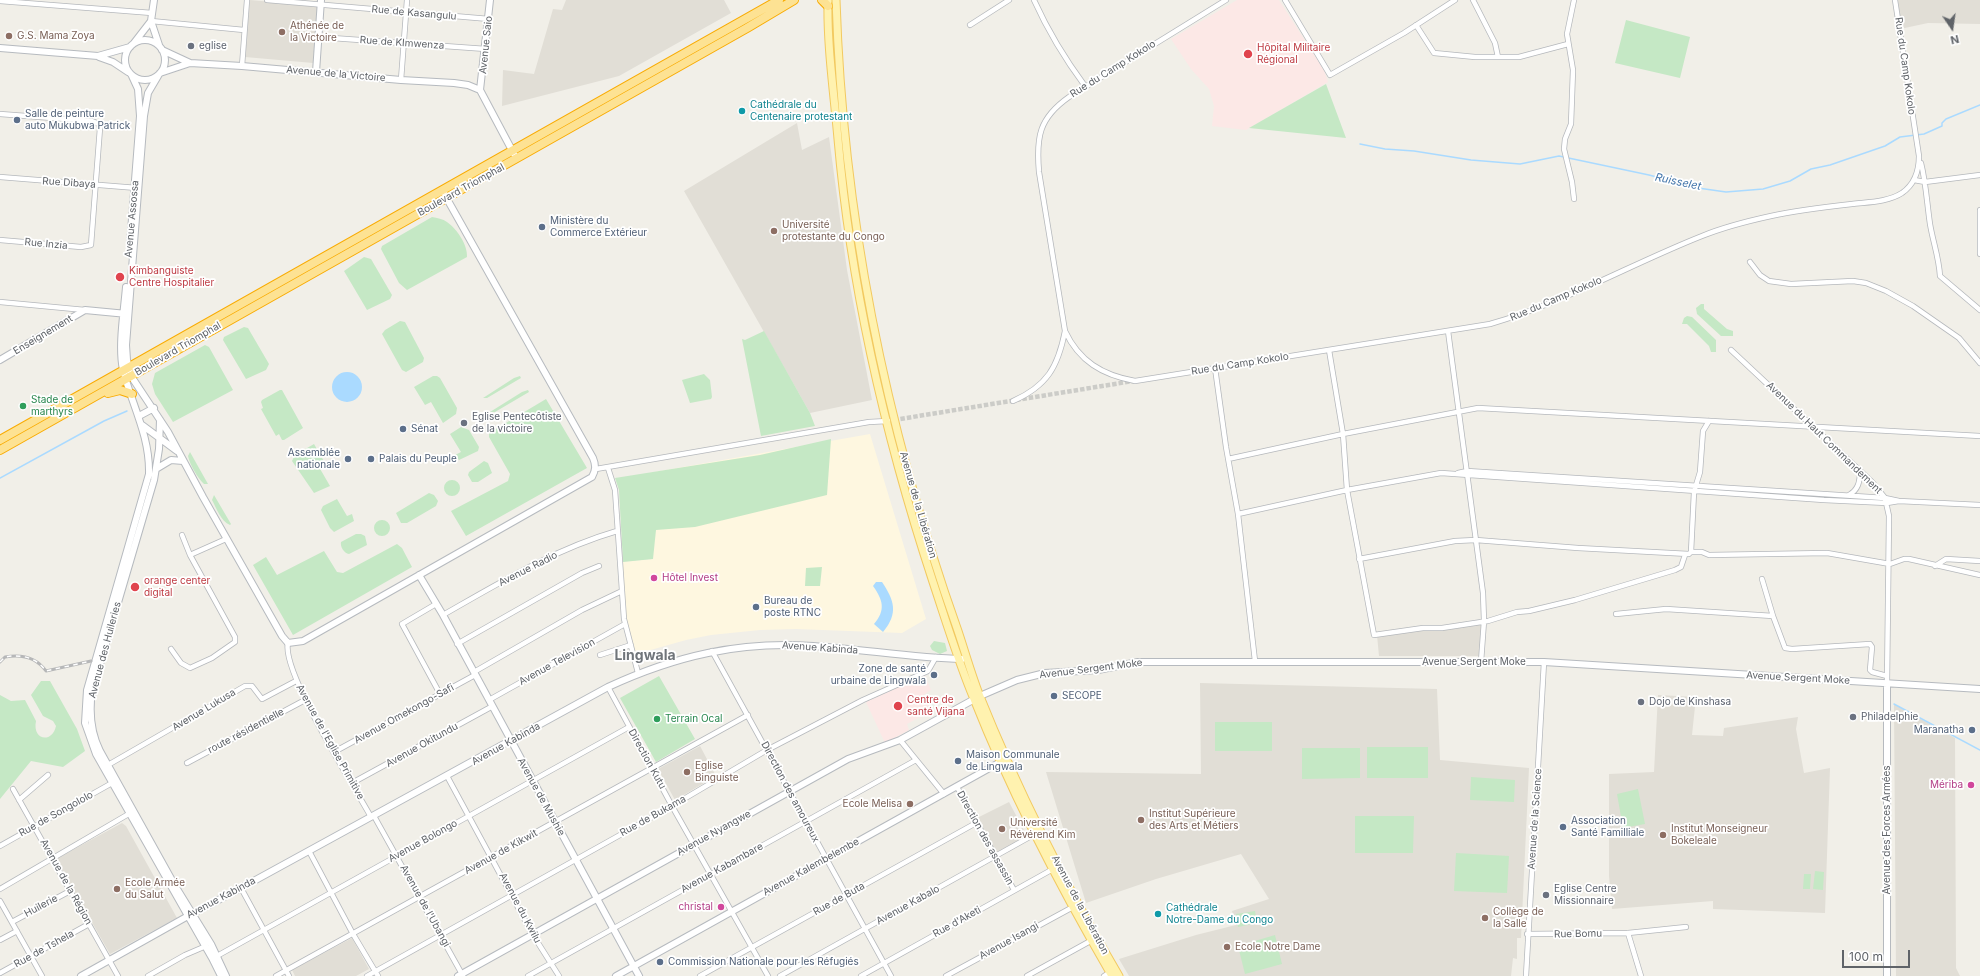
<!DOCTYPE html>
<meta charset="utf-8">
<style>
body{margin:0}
#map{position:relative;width:1980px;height:976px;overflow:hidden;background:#f1efe8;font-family:Inter,sans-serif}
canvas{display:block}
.north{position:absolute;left:1932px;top:8px;width:40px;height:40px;-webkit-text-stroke:3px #fff;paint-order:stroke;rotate:167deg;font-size:11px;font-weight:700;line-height:16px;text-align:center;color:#5f6368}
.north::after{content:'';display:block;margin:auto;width:14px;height:18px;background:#5f6368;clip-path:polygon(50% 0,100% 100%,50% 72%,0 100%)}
.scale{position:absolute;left:1842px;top:950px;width:68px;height:18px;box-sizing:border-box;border:2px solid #5f6368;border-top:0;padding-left:5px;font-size:12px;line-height:14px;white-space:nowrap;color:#5f6368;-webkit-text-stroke:3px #fff;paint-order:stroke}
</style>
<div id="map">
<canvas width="1980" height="976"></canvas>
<div class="north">N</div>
<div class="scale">100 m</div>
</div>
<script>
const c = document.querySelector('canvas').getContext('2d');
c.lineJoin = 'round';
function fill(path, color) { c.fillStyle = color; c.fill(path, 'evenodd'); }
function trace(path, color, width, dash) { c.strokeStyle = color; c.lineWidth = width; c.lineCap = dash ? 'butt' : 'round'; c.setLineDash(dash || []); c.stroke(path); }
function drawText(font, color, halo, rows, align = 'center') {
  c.font = font + ' Inter,sans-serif'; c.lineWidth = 3.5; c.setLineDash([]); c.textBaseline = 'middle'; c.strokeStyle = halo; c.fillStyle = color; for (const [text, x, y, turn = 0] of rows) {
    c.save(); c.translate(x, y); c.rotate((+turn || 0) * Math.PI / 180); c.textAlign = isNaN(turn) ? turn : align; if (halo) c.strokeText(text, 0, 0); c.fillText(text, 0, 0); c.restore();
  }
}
const commercial = new Path2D(`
 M870,434L926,619L902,633L796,629L760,630L711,635L686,640L633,655L625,624L619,562L653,559L649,473Z`);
const education = new Path2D(`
 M250,0L318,6L313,63L245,57Z
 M566,0H724L731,13L619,76L502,106L503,70L534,74L553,9L562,10Z
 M1898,0H1980V24L1928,23L1900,29Z
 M797,123L802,150L829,137L847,270L872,400L810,413L684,191Z
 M1481,624L1480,656H1379L1377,635L1422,629L1429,631L1446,629Z
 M1200,683L1437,689L1440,760L1529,768L1521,938H1517V959L1513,958L1511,976H1129L1119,959L1196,935L1236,925L1232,911L1269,899L1241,854L1156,879L1086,903L1046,772L1201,774Z
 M1658,695L1696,697L1692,735L1723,736L1724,728L1798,717L1796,729L1804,773L1830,768L1825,913L1713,909V901L1612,909L1609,876V774L1654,772Z
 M1894,704L1955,738L1956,968L1960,976H1896Z
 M700,746L716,776L675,800L658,769Z
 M1009,802L1027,836L995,855L975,819Z
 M122,823L126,826L177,918L110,954L56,859Z
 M352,938L369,969L356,976H295L292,970Z`);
const medical = new Path2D(`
 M1237,0H1279L1324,70L1328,82L1246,130L1212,126L1214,106L1209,89L1191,69L1171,39Z
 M925,675L931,690L923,695L931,711L907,724L909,730L885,743L866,702Z`);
const green = new Path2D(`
 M1626,20L1690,37L1680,78L1615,63Z
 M1326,84L1346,138L1249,128Z
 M432,217C437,218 443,219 447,222C457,229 468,245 467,257L407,290L399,283L381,249L382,246Z
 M364,257L371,259L392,295L390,299L367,310L344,271Z
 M1701,304H1704V309L1727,329L1733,331V336H1721L1697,314L1696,308Z
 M1687,316L1692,317L1716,340V352H1711L1709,346L1687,324H1682L1684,318Z
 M400,321L405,322L424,358L423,362L406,372L402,370L382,334L385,330Z
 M244,327L248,328L269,364L266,370L246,379L223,340L224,337Z
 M764,331L810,413L815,426L761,436L742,339L745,340Z
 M205,345L209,347L233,390L173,422L155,394L152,384L155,373Z
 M704,374L710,380L712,397L711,399L690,403L682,380Z
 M433,376H437L440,378L457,408L456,414L443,423L431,402L425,405L414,387Z
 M520,376L521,378L487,398H483L514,378Z
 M280,390H282L303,428L284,440H282L279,434L276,436L261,409L263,408L261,402L262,400Z
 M528,390L529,392L495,412H490L522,392Z
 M546,399L587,468L466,536L451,511L508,481L510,474L489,437V433Z
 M461,427L469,430L479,447L478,451L459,460L455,455L461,452L450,434Z
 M831,439L827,495L695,527L656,530L653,559L623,562L619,490L615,478L760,455Z
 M314,444L325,463L319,467L330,486L314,493L292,461L295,455Z
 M190,452L208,484H204C197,477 190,465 188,456Z
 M484,461L488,463L492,473L478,482H472L468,475L469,472Z
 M444 488a8 8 0 1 1 16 0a8 8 0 1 1-16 0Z
 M429,493L434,495L438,501L436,506L407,523H401L396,513Z
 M214,495L231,524L230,525C221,522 216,507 212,500Z
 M337,499L347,516L352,514L354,521L334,532L330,528L321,510L323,506Z
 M374 528a8 8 0 1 1 16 0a8 8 0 1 1-16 0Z
 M356,534H361L365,536L367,545L349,554C344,553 340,547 341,542Z
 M397,544L402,548L412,567L293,635L253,565L266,557L277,575L324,551L337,572L343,573Z
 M822,567L820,586H805L806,568Z
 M934,641L945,643L947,651L940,654L932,650L930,646Z
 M659,676L695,739L656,762L620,698Z
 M41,681H50L77,729L85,751L63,767L31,761L0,799V695L11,701L25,700L36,721C32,740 52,744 56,726L53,721L43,716L31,695Z
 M1215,722H1272V751H1215Z
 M1367,747H1428V778H1367Z
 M1302,748H1360V778L1302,779Z
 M1471,777L1515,780L1514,802L1470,800Z
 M1638,789L1645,824L1623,828L1617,794Z
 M1355,816H1414L1413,853H1355Z
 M1456,853L1509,856L1507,893L1454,891Z
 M1815,871L1824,872L1823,890L1813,889Z
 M1804,874H1811L1810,889H1803Z
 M1255,911L1257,923L1238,927L1236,914Z
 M1275,935L1282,964L1245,974L1238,946Z`);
const water = new Path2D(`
 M332 387a15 15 0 1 1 30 0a15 15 0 1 1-30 0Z
 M876,582H882C894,600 899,613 883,632L874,624C886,610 883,600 873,586Z`);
const stream = new Path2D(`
 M1360,144L1385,149L1414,151L1471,160L1520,164L1559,156L1649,175L1698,188L1726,192L1763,189L1790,181L1811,169L1830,165L1885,146L1900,137L1924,134L1942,126V123L1946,119L1980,105
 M0,478L104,421L127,411
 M1894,704L1980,750`);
const streetTunnel = new Path2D(`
 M894,420L1133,381`);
const street = new Path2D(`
 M267,0L489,19
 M1034,0C1048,31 1065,59 1085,86
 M1226,0L1069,97C1039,118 1036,137 1039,172L1065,331C1079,361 1102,375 1135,381L1490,324C1564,303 1631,264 1702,236C1724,227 1748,221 1771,216C1798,210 1825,207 1852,204C1868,202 1888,202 1902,193C1915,184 1919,171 1919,156L1895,0
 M1285,0L1330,75L1404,33L1455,0
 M1473,0L1495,43L1498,57
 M1574,0L1567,34L1573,70L1571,124L1565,139L1564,149L1572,182L1574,199
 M0,1L152,13
 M151,21L244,30
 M970,25L1009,0
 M1416,25L1434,53L1475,57H1519L1568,44
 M318,37L486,49
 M242,66L247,0
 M401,80L407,0
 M0,114L92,121L99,124L100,128L91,245L81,247L0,240
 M1921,163C1926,183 1927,204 1930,224C1933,242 1939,258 1940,276L1980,310
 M0,177L137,188
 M1914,180L1925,182L1980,175
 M1980,210V254
 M1750,262L1760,275L1769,281L1791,284L1853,281L1866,283L1886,291L1913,306L1959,338L1980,363
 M0,302L85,310
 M1448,331L1483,593L1484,621L1481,662
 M1329,350L1343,434L1347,490L1374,635L1423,628H1442L1488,621L1517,612L1529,611L1575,600L1675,570L1681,567L1685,555
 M1731,350L1872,482L1885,498L1889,516L1887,684
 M1215,368L1226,447L1238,514L1255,661
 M1013,401C1047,386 1058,367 1065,331
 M1228,459L1343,434L1478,408L1980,436
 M608,468L615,490L624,619L638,673
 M596,469L869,422L888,421
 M1458,473L1467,471L1885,498L1899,501L1980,505
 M1849,495C1858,490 1860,482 1860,471
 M1238,514L1347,490L1441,473L1824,500L1887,503L1899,501
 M1691,552H1702L1709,555L1827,553L1890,564L1904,559H1909L1980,575
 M190,555L226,539
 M1359,559L1455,541L1476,540L1578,548L1689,554L1691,552L1694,492L1700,472L1703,431L1709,421
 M1935,566L1946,559L1980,561
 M1762,579L1773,616
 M436,604L402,624L440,694
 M1616,614L1666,609L1773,616L1785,648L1792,649L1870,644L1872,647L1870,670L1872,672L1887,676
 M443,615C499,583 555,549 617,531
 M288,643C281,671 354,786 371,817
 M457,644L582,573L599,566
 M171,649L181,663L190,668L212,658L235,642V637L190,555L182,535
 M712,651L891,976
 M600,655L631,645
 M474,672L582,610L622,591
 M608,687L672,806L768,976
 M489,700L625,624
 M900,740L944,794
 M334,752L475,675
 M187,763L305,700
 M108,765L245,686H252L262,699L296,681
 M447,776L533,935L559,976
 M352,783L491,707
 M957,787L1014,890
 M13,789L118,976
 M19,800L48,775
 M374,816L463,976
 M0,846L112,783
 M309,851L353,934L378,976
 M241,888L289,976
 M0,889L132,812
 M0,901L42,976
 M12,922L70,891
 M1628,933L1641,976
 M1527,934L1628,933L1686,927
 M0,940L17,931
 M217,956L629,727
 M0,973L89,924
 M148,976L185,955L206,946
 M276,976L748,715
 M367,976L672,806L767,750L863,700L928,671L936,657
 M528,976L916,760
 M700,976L976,823
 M780,976L1035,834
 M861,976L1053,869
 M946,976L1073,907
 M1027,976L1094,939
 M1104,976L1110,972
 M1526,976L1544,662`);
const secondary = new Path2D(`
 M154,0L151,21L159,45
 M125 60a20 20 0 1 1 40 0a20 20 0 1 1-40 0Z
 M134,43L151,21
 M0,48L98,56L130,47
 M162,50L190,63
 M99,57L113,62L128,72
 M316,72L321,0
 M160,73L190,63L242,66L401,80L454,83L468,85L480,90
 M158,76L148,93L144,116L126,345L127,360L131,376L168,432L203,497L282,636L288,643L303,641L592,477C596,470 596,465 593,458L442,190
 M480,90L490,0
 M480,90L514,154
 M130,244L140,116L138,89L132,76
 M126,287C124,312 118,346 123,370C132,405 150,436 149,474L87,690L85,723L96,754L212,958L221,976
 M0,360L85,310L127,314
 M139,416L154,408
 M160,420L159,449L154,480L92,691C89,712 91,733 100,751L174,884L211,944L226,976
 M142,425L177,451
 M156,469L171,460L183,461
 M419,575L443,615L639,976
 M81,976L188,916L241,888L608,687C675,656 739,641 813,646C863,649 912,658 962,659
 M458,976L848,759L900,740L980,696L1017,680L1045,673L1098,670L1138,662H1544L1980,689
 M616,976L1004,760
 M1887,976V684`);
const primary = new Path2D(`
 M828,0C827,46 834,93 838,139C851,290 886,439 933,582C946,621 958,661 974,699C1012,795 1060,887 1112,976
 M836,0C843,217 885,426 958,631C965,652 971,673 979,694C1018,791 1066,886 1119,976`);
const highway = new Path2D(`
 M822,0L828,6
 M108,393L120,390L132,394
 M0,440L779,0
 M0,450L747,28L794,0`);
const rail = new Path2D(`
 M0,662L5,657C21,654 36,657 46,671L91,661`);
const markers = [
 [282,32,4,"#8d6e63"],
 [9,36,4,"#8d6e63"],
 [191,46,4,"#6b7280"],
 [1248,54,5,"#e0444e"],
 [742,111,4,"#0f9aa8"],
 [17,120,4,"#5c6f8a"],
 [542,227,4,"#5c6f8a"],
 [774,231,4,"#8d6e63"],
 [120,277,5,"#e0444e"],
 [23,406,4,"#2e9e5b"],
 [464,423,4,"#6b7280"],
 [403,429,4,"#5c6f8a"],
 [348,459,4,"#5c6f8a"],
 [371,459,4,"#5c6f8a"],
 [654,578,4,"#d1479c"],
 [135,587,5,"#e0444e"],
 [756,607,4,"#5c6f8a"],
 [934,675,4,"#5c6f8a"],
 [1054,696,4,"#5c6f8a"],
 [1641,702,4,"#6b7280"],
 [898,706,5,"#e0444e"],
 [1853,717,4,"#6b7280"],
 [657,719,4,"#2e9e5b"],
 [1972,730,4,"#5c6f8a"],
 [958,761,4,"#5c6f8a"],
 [687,772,4,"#8d6e63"],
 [1971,785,4,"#d1479c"],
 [910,804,4,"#8d6e63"],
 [1141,820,4,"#8d6e63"],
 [1563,827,4,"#5c6f8a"],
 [1002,829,4,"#8d6e63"],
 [1663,835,4,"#8d6e63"],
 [117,889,4,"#8d6e63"],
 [1546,895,4,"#6b7280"],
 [721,907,4,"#d1479c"],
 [1158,914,4,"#0f9aa8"],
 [1485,918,4,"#8d6e63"],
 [1227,947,4,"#8d6e63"],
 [660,962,4,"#5c6f8a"]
];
const streetNames = [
 ["Rue de Kasangulu",414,13,5],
 ["Rue de KImwenza",402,43,4],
 ["Avenue Saio",486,45,-84],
 ["Rue du Camp Kokolo",1905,66,82],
 ["Rue du Camp Kokolo",1113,69,-32],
 ["Avenue de la Victoire",336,74,5],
 ["Rue Dibaya",69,183,4],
 ["Boulevard Triomphal",461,190,-29],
 ["Avenue Assossa",132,219,-85],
 ["Rue Inzia",46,244,5],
 ["Rue du Camp Kokolo",1556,299,-23],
 ["Enseignement",43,335,-31],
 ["Boulevard Triomphal",178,349,-30],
 ["Rue du Camp Kokolo",1240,364,-9],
 ["Avenue du Haut Commandement",1824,438,44],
 ["Avenue de la Libération",918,505,74],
 ["Avenue Radio",528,569,-27],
 ["Avenue Kabinda",820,648,4],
 ["Avenue des Huileries",105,650,-75],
 ["Avenue Television",557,662,-29],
 ["Avenue Sergent Moke",1474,662],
 ["Avenue Sergent Moke",1091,669,-7],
 ["Avenue Sergent Moke",1798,678,3],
 ["Avenue Lukusa",204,710,-31],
 ["Avenue Omekongo-Safi",404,714,-29],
 ["route résidentielle",246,731,-28],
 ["Avenue de l'Eglise Primitive",330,742,61],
 ["Avenue Kabinda",506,744,-29],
 ["Avenue Okitundu",422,745,-29],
 ["Direction Kutu",647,759,61],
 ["Direction des amoureux",790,792,62],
 ["Avenue de Mushie",541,797,61],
 ["Rue de Songololo",56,814,-29],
 ["Rue de Bukama",653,816,-29],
 ["Avenue de la Science",1535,819,-86],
 ["Avenue des Forces Armées",1887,830,-90],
 ["Avenue Nyangwe",714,833,-29],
 ["Direction des assassin",985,838,61],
 ["Avenue Bolongo",423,841,-29],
 ["Avenue de Kikwit",501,852,-29],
 ["Avenue Kalembelembe",811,867,-29],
 ["Avenue Kabambare",722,868,-29],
 ["Avenue de la Région",66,882,61],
 ["Avenue Kabinda",221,898,-28],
 ["Rue de Buta",839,899,-29],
 ["Avenue Kabalo",908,905,-29],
 ["Avenue de la Libération",1080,905,62],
 ["Huilerie",41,906,-28],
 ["Avenue de l'Ubangi",425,906,61],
 ["Avenue du Kwilu",520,908,62],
 ["Rue d'Aketi",957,922,-29],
 ["Rue Bomu",1578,934,-1],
 ["Avenue Isangi",1009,941,-29],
 ["Rue de Tshela",44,949,-29]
];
const educationNames = [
 ["Athénée de",290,26],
 ["la Victoire",290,38],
 ["G.S. Mama Zoya",17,36],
 ["Université",782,225],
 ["protestante du Congo",782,237],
 ["Eglise",695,766],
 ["Binguiste",695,778],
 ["Ecole Melisa",902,804,"right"],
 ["Institut Supérieure",1149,814],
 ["des Arts et Métiers",1149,826],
 ["Université",1010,823],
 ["Révérend Kim",1010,835],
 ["Institut Monseigneur",1671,829],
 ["Bokeleale",1671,841],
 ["Ecole Armée",125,883],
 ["du Salut",125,895],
 ["Collège de",1493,912],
 ["la Salle",1493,924],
 ["Ecole Notre Dame",1235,947]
];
const worshipNames = [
 ["eglise",199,46],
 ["Eglise Pentecôtiste",472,417],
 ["de la victoire",472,429],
 ["Dojo de Kinshasa",1649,702],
 ["Philadelphie",1861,717],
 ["Eglise Centre",1554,889],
 ["Missionnaire",1554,901]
];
const healthNames = [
 ["Hôpital Militaire",1257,48],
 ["Régional",1257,60],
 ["Kimbanguiste",129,271],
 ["Centre Hospitalier",129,283],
 ["orange center",144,581],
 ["digital",144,593],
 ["Centre de",907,700],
 ["santé Vijana",907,712]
];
const cultureNames = [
 ["Cathédrale du",750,105],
 ["Centenaire protestant",750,117],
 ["Cathédrale",1166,908],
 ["Notre-Dame du Congo",1166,920]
];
const serviceNames = [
 ["Salle de peinture",25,114],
 ["auto Mukubwa Patrick",25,126],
 ["Ministère du",550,221],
 ["Commerce Extérieur",550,233],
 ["Sénat",411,429],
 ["Assemblée",340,453,"right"],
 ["nationale",340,465,"right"],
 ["Palais du Peuple",379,459],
 ["Bureau de",764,601],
 ["poste RTNC",764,613],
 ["Zone de santé",926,669,"right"],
 ["urbaine de Lingwala",926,681,"right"],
 ["SECOPE",1062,696],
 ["Maranatha",1964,730,"right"],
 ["Maison Communale",966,755],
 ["de Lingwala",966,767],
 ["Association",1571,821],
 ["Santé Familliale",1571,833],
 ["Commission Nationale pour les Réfugiés",668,962]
];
const leisureNames = [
 ["Stade de",31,400],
 ["marthyrs",31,412],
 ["Terrain Ocal",665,719]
];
const hotelNames = [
 ["Hôtel Invest",662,578,"left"],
 ["Mériba",1963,785],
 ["christal",713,907]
];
const waterNames = [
 ["Ruisselet",1678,182,12]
];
const districtNames = [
 ["Lingwala",645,656]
];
fill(commercial, '#fef7e0');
fill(education, '#e1ded6');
fill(medical, '#fce8e6');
fill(green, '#c5e8c5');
fill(water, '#aadaff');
trace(stream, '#aadaff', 1.5);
trace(streetTunnel, '#ccccc8', 4.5, [4.5, 2]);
trace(street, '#b5b8bc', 6);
trace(secondary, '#b6babf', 8);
trace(primary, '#f2c960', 9);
trace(highway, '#f9ab00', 10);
trace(street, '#fff', 4.5);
trace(secondary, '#fff', 6);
trace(primary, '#fff2af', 7);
trace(highway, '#fde293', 8);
trace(rail, '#b6b7b8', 3);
trace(rail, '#fff', 1.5, [4.5]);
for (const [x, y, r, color] of markers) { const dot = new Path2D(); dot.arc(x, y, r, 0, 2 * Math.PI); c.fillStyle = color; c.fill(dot); trace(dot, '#fff', 1.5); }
drawText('10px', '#5f6368', '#fff', streetNames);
drawText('10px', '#785e54', '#fff', educationNames, 'left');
drawText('10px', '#5b616d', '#fff', worshipNames, 'left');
drawText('10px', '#be3a42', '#fff', healthNames, 'left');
drawText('10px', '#0d838f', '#fff', cultureNames, 'left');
drawText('10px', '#4e5e75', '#fff', serviceNames, 'left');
drawText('10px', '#27864d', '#fff', leisureNames, 'left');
drawText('10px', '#b23c85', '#fff', hotelNames, 'right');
drawText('italic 11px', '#4174aa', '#fff', waterNames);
drawText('bold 14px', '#70757a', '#fff', districtNames);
</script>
